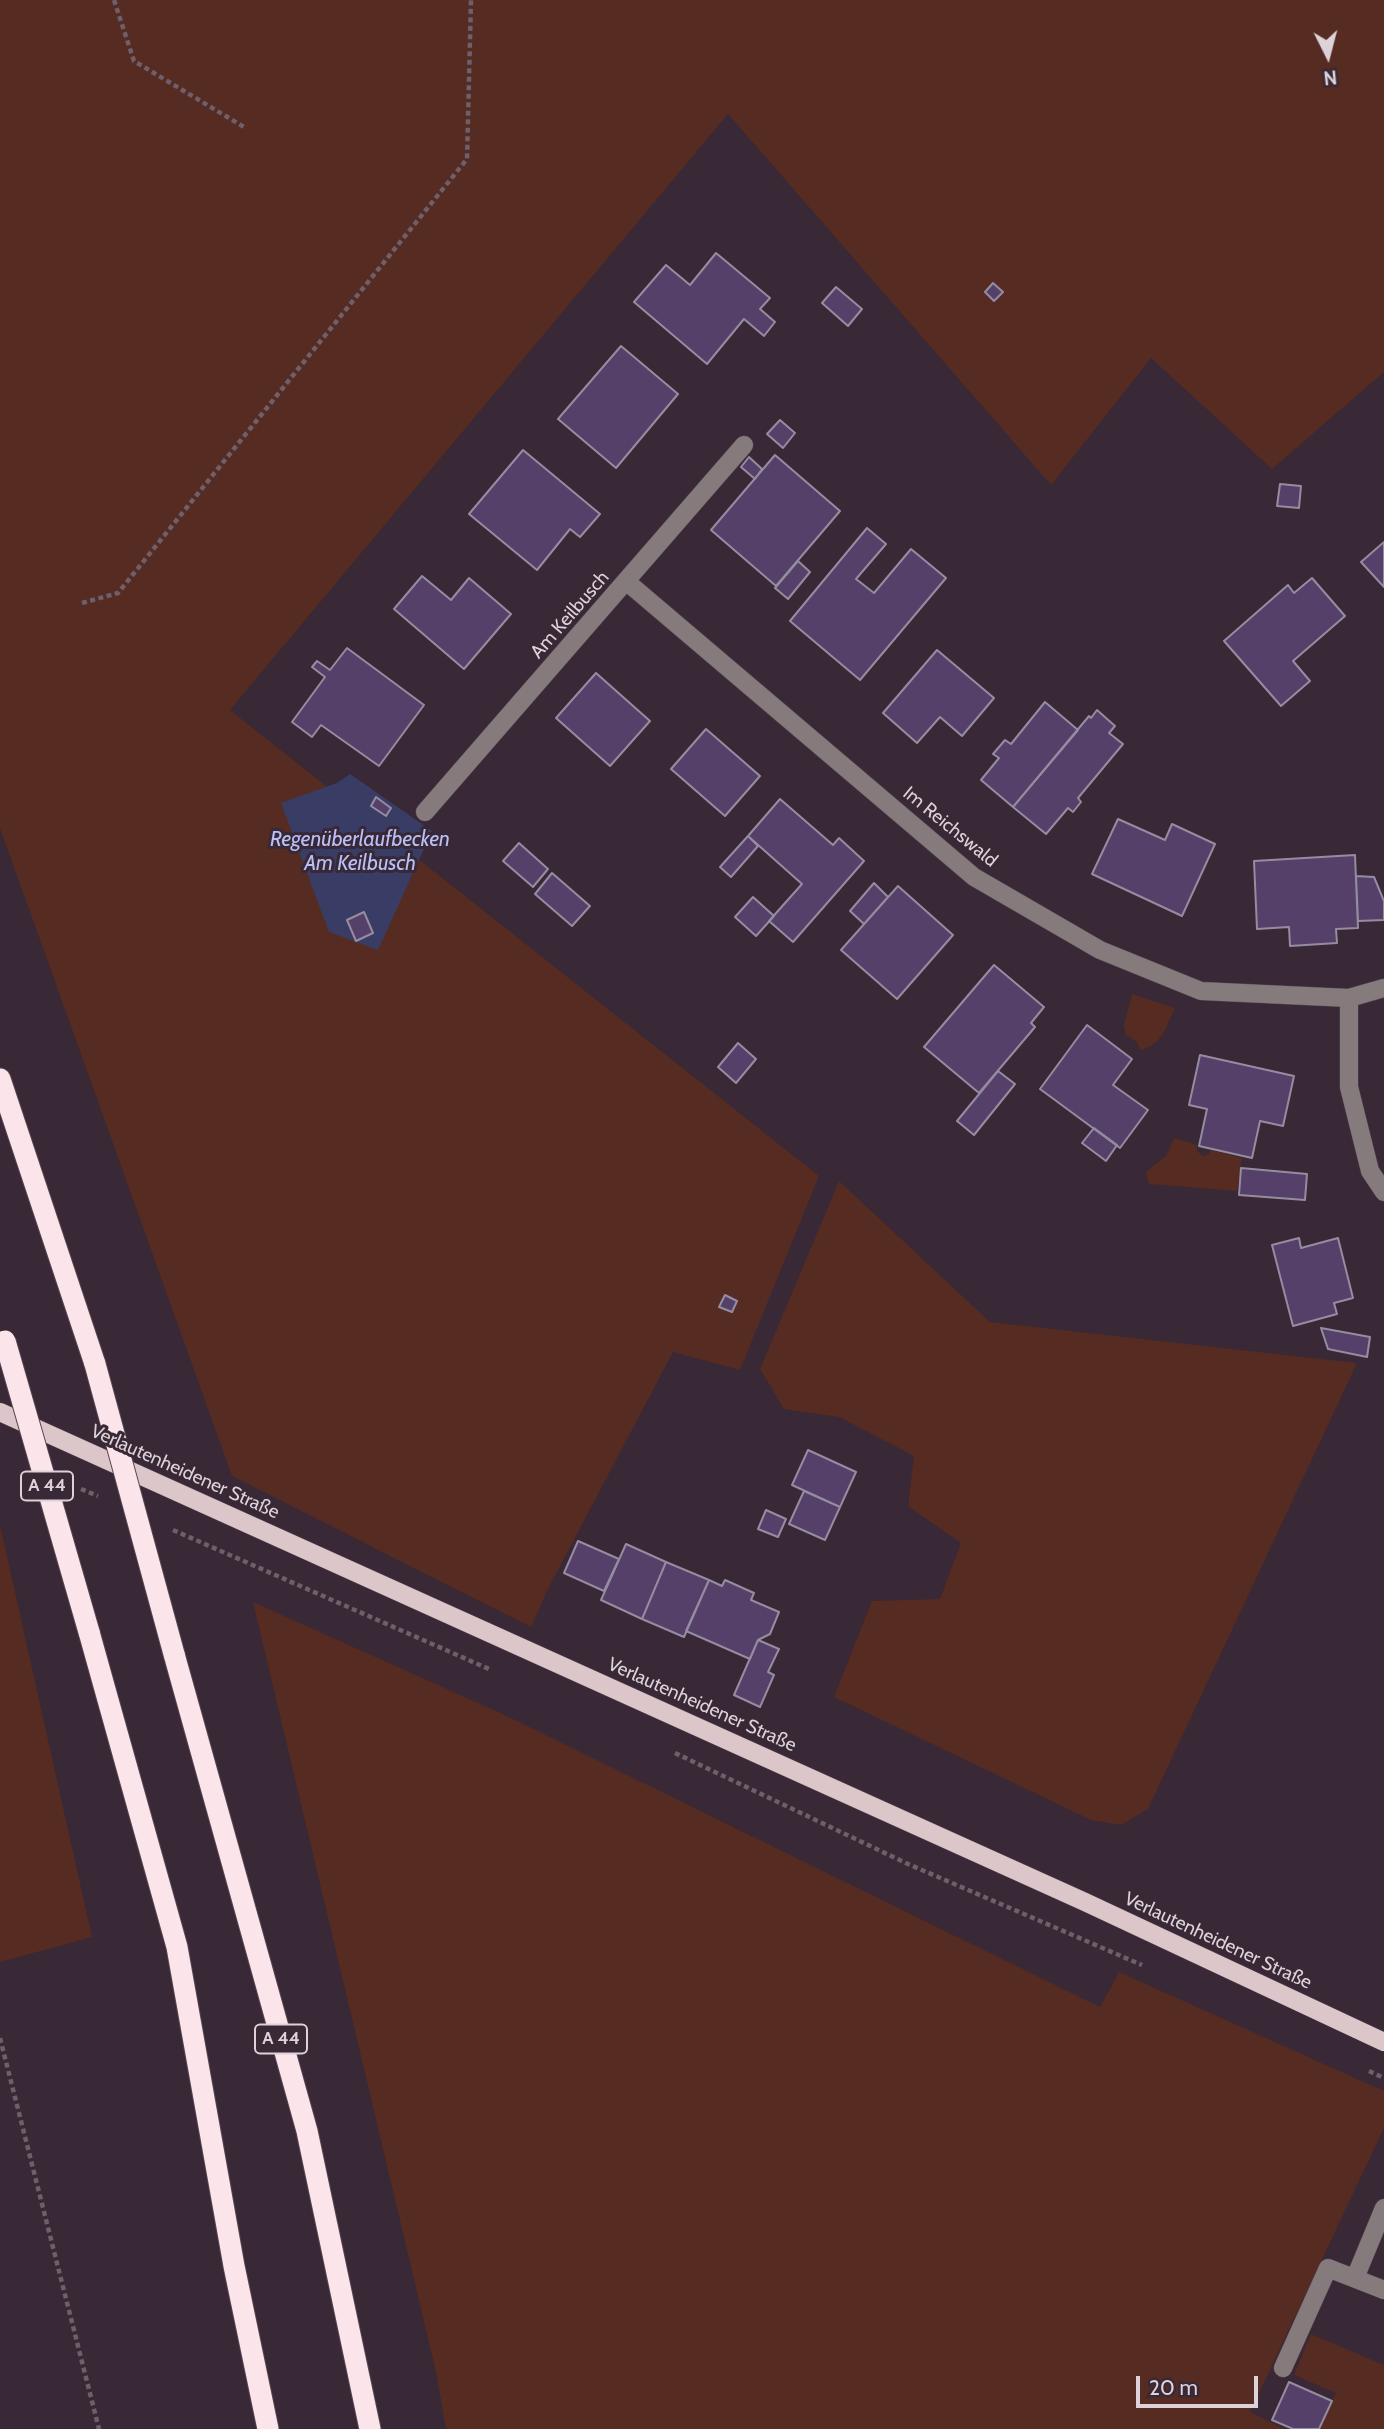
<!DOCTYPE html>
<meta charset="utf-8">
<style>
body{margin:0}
#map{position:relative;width:1384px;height:2429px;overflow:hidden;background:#392835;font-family:Cabin,sans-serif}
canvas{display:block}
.north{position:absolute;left:1293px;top:21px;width:70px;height:70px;-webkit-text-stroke:5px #392835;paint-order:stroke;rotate:174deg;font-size:19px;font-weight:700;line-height:28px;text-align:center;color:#ddd2da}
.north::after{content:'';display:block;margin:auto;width:24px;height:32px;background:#ddd2da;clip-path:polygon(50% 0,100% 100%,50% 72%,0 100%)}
.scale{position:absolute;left:1136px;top:2376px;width:122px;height:32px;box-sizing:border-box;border:4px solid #ddd2da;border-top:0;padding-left:9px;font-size:21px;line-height:24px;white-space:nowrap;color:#ddd2da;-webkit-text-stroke:5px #392835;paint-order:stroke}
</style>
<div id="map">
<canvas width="1384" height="2429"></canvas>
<div class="north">N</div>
<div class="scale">20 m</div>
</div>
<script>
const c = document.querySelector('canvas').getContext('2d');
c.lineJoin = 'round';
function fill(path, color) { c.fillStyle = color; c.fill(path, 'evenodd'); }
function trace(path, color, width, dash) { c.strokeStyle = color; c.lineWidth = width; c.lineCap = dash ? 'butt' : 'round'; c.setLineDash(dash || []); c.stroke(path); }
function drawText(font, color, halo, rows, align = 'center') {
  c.font = font + ' Cabin,sans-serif'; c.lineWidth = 6; c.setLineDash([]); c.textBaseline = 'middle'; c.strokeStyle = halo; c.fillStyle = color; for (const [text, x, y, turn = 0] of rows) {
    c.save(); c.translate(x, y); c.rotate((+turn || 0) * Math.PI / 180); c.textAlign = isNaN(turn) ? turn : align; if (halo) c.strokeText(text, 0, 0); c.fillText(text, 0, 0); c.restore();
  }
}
const green = new Path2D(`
 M0,0H1384V372L1272,469L1151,358L1051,485L728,114L230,710L819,1176L740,1370L673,1352L548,1589L531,1627L232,1476L0,828Z
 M1132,994L1175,1008C1167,1025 1161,1047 1140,1050L1137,1042L1126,1035L1124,1025Z
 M1174,1138L1197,1145V1151L1203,1156L1209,1154L1211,1150L1242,1158L1237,1191L1149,1184L1146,1172L1166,1156Z
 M839,1181L990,1322L1357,1363L1148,1809L1121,1825L1091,1820L834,1697L872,1601L940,1599L961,1543L908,1506L914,1456L839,1417L784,1409L760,1369Z
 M0,1525L92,1937L0,1962Z
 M253,1602L507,1716L1100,2007L1119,1972L1384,2091V2128L1250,2412L1284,2429H446L436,2372Z
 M1311,2334L1384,2365V2429H1320L1336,2393L1294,2375Z`);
const water = new Path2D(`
 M350,774L432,831L378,950L329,932L281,803L337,783Z`);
const building = new Path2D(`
 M716,253L770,298L760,309L775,322L764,336L744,319L707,364L634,302L666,265L690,285Z
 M993,283L1003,292L994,301L985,292Z
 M836,287L862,309L848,326L822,303Z
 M621,346L678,394L616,468L558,419Z
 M780,420L795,433L783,448L767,434Z
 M523,450L600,514L580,537L570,529L537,570L469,514Z
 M775,455L840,511L776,586L711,530Z
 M749,457L762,469L755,479L741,467Z
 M1280,484L1301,486L1299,508L1277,506Z
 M867,528L886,544L856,579L874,593L911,549L946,578L860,680L790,621Z
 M1384,542V587L1361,562Z
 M798,561L810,572L788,599L775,588Z
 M422,576L451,600L469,578L511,614L464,669L394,609Z
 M1312,578L1345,616L1293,661L1310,681L1281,706L1224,641L1288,585L1294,593Z
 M347,648L424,705L379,766L321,725L312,737L292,722L325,677L312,667L317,661L330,670Z
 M937,650L994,698L962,736L940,717L917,743L883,713Z
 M596,673L650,721L610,766L556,718Z
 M1045,702L1078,730L1013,807L981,780L999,758L993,754L1005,740L1011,744Z
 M1097,710L1115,726L1109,733L1123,744L1078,798L1081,802L1073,812L1068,808L1046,834L1013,807L1089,716L1091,718Z
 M706,729L760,776L725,816L671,769Z
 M376,797L391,808L386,816L371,806Z
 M780,799L833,845L839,838L864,861L793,942L769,921L802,884L748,836Z
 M1118,819L1165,840L1172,824L1215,844L1182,916L1092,874Z
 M748,836L758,846L731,877L720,867Z
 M519,843L548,869L533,887L503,861Z
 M1355,855L1358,928L1336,929L1337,943L1290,946L1289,927L1257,929L1254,861Z
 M552,873L590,906L572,926L535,894Z
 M1356,876L1374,877L1384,901V920L1358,921Z
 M874,883L888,897L864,924L850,911Z
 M898,886L953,935L897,999L841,950Z
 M753,897L774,916L756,936L735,917Z
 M364,912L373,933L356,941L347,920Z
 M994,965L1044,1007L1031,1023L1035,1027L979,1093L924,1047Z
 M1087,1025L1132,1059L1113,1085L1148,1110L1120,1148L1040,1089Z
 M738,1043L756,1059L736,1083L718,1067Z
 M1200,1055L1294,1076L1283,1126L1260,1121L1252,1158L1199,1146L1207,1109L1189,1105Z
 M998,1071L1015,1084L974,1135L957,1121Z
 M1094,1128L1117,1145L1106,1161L1082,1143Z
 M1241,1168L1307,1174L1305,1200L1239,1195Z
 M1299,1238L1301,1248L1338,1238L1353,1298L1334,1303L1337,1314L1293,1326L1272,1245Z
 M725,1295L737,1301L732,1312L719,1307Z
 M1321,1328L1370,1337L1367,1357L1328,1349Z
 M808,1450L856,1472L840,1507L792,1485Z
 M804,1491L840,1507L825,1540L789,1524Z
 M766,1510L786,1519L778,1537L758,1529Z
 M578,1541L619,1559L604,1591L564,1573Z
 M626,1544L666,1562L642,1619L601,1600Z
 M666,1562L709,1580L684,1637L642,1619Z
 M709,1580L722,1586L725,1580L754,1593L751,1600L779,1612L770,1634L758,1640L750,1659L686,1631Z
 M758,1640L779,1649L768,1672L774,1675L760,1707L734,1695Z
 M1289,2382L1332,2401L1319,2429H1293L1272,2420Z`);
const path = new Path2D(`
 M114,0L134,61L244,127
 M82,603L118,593L467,159L471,0
 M81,1489L98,1496
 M173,1530L489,1669
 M675,1753L908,1864L1142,1965
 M0,2038L99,2429
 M1369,2071L1384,2078`);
const minor = new Path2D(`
 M627,582L974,877L1100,950L1201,991L1349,998L1384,988
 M425,812L744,445
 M1349,998V1087L1370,1171L1384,1192
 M1355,2278L1384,2208
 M1283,2368L1328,2268L1384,2290`);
const major = new Path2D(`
 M0,1412L1085,1902L1384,2042`);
const highway = new Path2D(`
 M0,1079L95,1364
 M89,1632L177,1947L234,2266L268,2429
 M174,1654L307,2131L370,2429`);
const highwayBridge = new Path2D(`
 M5,1341L89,1632
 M95,1364L174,1654`);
const shields = [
 [47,1486,52],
 [281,2039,52]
];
const shieldNames = [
 ["A 44",47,1486],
 ["A 44",281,2039]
];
const streetNames = [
 ["Am Keilbusch",570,615,-49],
 ["Im Reichswald",950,827,39],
 ["Verlautenheidener Straße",185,1472,24],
 ["Verlautenheidener Straße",702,1705,24],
 ["Verlautenheidener Straße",1218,1941,25]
];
const waterNames = [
 ["Regenüberlaufbecken",360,840],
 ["Am Keilbusch",360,864]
];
fill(green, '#552b22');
fill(water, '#393d65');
fill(building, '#544068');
trace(building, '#968ca1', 2);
trace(minor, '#574753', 19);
trace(major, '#574753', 19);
trace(highway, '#574753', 23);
trace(path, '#6e5f6b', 4.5, [5, 3.5]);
trace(minor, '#857a7c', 18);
trace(major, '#ddc6ca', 18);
trace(highway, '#fce5ea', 21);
trace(highwayBridge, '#574753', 23, []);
trace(highwayBridge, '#fce5ea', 21);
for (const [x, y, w] of shields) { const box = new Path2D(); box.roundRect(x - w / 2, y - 14.5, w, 29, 5); c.fillStyle = '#392835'; c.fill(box); trace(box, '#ddd2da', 2); }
drawText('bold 18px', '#ddd2da', null, shieldNames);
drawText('19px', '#ddd2da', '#392835', streetNames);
drawText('italic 21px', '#b8c0f8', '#392835', waterNames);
</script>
